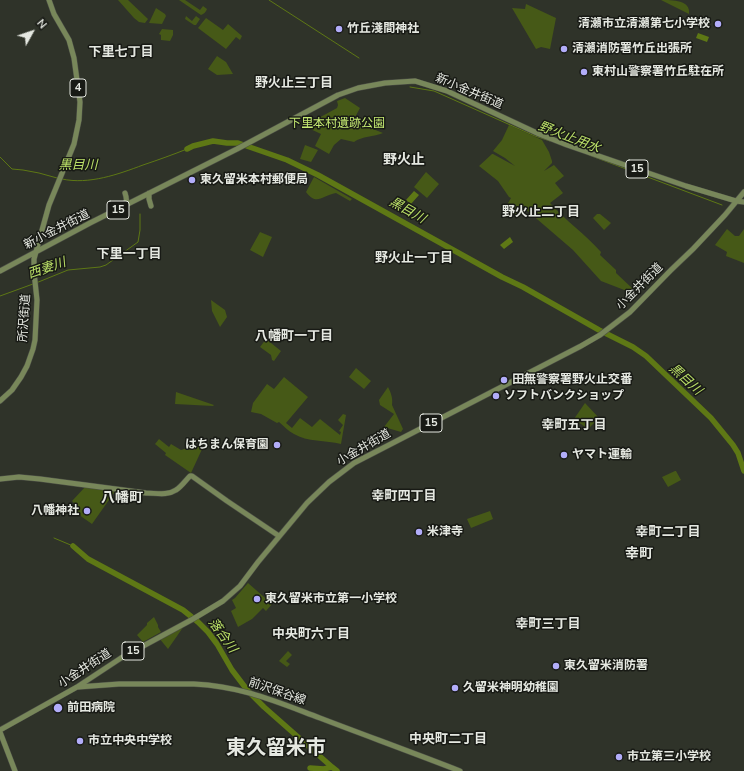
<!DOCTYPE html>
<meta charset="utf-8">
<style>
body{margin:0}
#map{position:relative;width:744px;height:771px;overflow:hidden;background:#2f3329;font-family:"Nunito Sans",sans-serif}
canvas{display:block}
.north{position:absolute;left:12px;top:12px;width:40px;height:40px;-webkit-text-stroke:3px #181a15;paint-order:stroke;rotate:50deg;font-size:11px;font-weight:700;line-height:16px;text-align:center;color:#e5e8e1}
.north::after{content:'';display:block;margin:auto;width:14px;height:18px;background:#e5e8e1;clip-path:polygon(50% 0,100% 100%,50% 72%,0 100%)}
</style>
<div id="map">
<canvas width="744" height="771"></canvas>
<div class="north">N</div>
</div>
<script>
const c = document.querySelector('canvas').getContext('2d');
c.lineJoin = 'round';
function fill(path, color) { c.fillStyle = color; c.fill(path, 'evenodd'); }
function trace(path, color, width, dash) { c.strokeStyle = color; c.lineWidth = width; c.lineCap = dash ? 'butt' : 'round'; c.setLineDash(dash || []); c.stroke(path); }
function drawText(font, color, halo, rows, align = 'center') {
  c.font = font + ' "Nunito Sans","Noto Sans JP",sans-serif'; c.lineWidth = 3; c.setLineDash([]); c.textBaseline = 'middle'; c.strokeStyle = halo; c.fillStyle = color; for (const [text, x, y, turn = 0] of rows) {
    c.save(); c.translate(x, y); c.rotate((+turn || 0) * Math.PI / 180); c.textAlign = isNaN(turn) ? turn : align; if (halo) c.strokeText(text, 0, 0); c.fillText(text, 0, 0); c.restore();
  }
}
const green = new Path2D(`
 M118,0H128L148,19L145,23L139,22L134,18Z
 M179,0H185L200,10L203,6L207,9C206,12 204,14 201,15Z
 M661,0C673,0 691,0 689,14Z
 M526,4L556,18L550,49L541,47L536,49L512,8L525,9Z
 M156,8L165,14L166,16L162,24L149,23Z
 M186,16L192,21L196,16L200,19L196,25H194L185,19Z
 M206,18L223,30L228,24L242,36L240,40L236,37L226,49L198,28Z
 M162,29L173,30V35L170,41L161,40V35L159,34Z
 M217,56L226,62L233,74L217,75L208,69Z
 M345,98L360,108L353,121L383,133C374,137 362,136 354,142L341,139L334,145L329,154L315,146L321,134L304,126L337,108L338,105L337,101Z
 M509,125L542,140L549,152L552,161V163L544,171L554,165L564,176L555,183L563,193L550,203C566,221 585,234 601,252L600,255L616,270V273L633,289L632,293L601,281L573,250L523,207L517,216L505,208L511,198L509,197L498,181L479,166L492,154H493L515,166L505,158L493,151L502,140Z
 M305,145L318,150L311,162L300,159Z
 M426,172L439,184L427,198L414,187Z
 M314,177L352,199L350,201L336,193C321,196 317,206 306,192Z
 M597,214H600L611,223L604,230L593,218Z
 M727,229L735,236H739L744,229V263L726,256L727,252L715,245Z
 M260,232L272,237L263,257L250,250Z
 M211,300L225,310L227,317L220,327L212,311Z
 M266,339L281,351L274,361L272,360L271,355L260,347Z
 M356,368L371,381L364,389L349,377Z
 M284,377L308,397L286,423L292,428L300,418L312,427L320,419L340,435L341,432L339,431L343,425L338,420L343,414L346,415L341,444C326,440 307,442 294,434C288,431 284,426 279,422L277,423L261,414L251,412L253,403L267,384L274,389Z
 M388,387C391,393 393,398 392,405L403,429L401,432L384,427L394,414L380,405L379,400Z
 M176,392L214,405L213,406L175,404Z
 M585,403L599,418L588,429L574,419Z
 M159,439L169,447L171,444L181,450C189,447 195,446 203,447L191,473L165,455L166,453L155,444Z
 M675,471H676L681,480L668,487L662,477Z
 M86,486L116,490L92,524L82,517L72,507L75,504L72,501Z
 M490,511L493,519L471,528L467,519Z
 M248,583L272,604L266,611L263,608L252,619L238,627L231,611L236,608L232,600L235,598Z
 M154,617L158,625V627L161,632L143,642L137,635L147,625V623Z
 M184,626L168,649L159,638Z
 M288,651L292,655L286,661L290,664L287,667L279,661Z`);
const water = new Path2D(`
 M698,33L709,37L707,42L696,38Z
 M414,191L419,195L411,204L406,200Z
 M510,237L513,242L504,249L500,245Z`);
const stream = new Path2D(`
 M269,0L359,58
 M410,87L434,91L535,136L550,141
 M589,155L722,205
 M0,157L12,169L23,170L39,173L57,178
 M62,179C89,185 119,174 143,165C158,160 172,155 187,149
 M36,283L68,270L100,267L106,265L138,242L140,230V214
 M0,296L33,284
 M54,538L73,546`);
const river = new Path2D(`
 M187,149L193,146L213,141L227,143H238L287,160L318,175L502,277L523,287L599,330L633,347L646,356L711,418L733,445L738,453L744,471
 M73,546L88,559L183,610L198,622L208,632L217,644L232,670L248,691L264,707L332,767
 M310,768L324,769L332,767L337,771`);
const major = new Path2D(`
 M149,193V199L151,206
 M124,206C127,202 127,199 125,193
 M0,271L90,223L237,149L338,95L358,88L385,83L415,81L447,91L539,134L567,145L686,186L736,201L744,202
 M0,401L12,390L21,377L27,366L33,349L35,340L37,300L34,272V259L49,205L74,144L79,120L80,102L74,58L69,40L54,14L49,0
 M0,479L19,477L40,479L146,493C156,493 167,496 176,490C181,487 185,481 190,476H192L227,501L279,536
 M78,687L119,684H194C241,686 277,702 320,718C367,736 414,753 460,771
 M0,730L77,687L121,658L193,619L223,601L240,586L258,562L307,503L329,482L354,463L581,346L600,335L630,312L671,270L693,249L725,215L744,192
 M0,732L15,771`);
const markers = [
 [718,24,4,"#b2adf9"],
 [339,29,4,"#b2adf9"],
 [564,49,4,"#b2adf9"],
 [584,72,4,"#b2adf9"],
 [192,180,4,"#b2adf9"],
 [504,380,4,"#b2adf9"],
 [496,396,4,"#b2adf9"],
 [277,445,4,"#b2adf9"],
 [564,455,4,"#b2adf9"],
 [87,511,4,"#b2adf9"],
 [419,532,4,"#b2adf9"],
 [257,599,4,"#b2adf9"],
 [556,666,4,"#b2adf9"],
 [455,688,4,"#b2adf9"],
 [58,708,5,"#b2adf9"],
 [80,741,4,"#b2adf9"],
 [619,757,4,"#b2adf9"]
];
const shields = [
 [78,88,16],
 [637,169,22],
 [118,210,22],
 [431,423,22],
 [133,651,22]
];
const shieldNames = [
 ["4",78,88],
 ["15",637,169],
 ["15",118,210],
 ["15",431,423],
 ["15",133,651]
];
const poiNames = [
 ["清瀬市立清瀬第七小学校",710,24,"right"],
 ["竹丘淺間神社",347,29],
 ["清瀬消防署竹丘出張所",572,49],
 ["東村山警察署竹丘駐在所",592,72],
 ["東久留米本村郵便局",200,180],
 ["田無警察署野火止交番",512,380],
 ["ソフトバンクショップ",504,396],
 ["はちまん保育園",269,445,"right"],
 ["ヤマト運輸",572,455],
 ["八幡神社",79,511,"right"],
 ["米津寺",427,532],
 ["東久留米市立第一小学校",265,599],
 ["東久留米消防署",564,666],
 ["久留米神明幼稚園",463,688],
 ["前田病院",67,708],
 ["市立中央中学校",88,741],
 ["市立第三小学校",627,757]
];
const streetNames = [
 ["新小金井街道",469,92,23],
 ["新小金井街道",57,230,-27],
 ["小金井街道",640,287,-45],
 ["所沢街道",25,318,-86],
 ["小金井街道",364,448,-30],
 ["小金井街道",85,669,-33],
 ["前沢保谷線",277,692,19]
];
const parkNames = [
 ["下里本村遺跡公園",337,124]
];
const neighbourhoodNames = [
 ["下里七丁目",121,53],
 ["野火止三丁目",294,84],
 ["野火止二丁目",541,213],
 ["下里一丁目",129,255],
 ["野火止一丁目",414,259],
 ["八幡町一丁目",294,337],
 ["幸町五丁目",574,426],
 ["幸町四丁目",404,497],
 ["幸町二丁目",668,533],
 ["幸町三丁目",548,625],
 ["中央町六丁目",311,635],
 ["中央町二丁目",448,740]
];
const waterNames = [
 ["野火止用水",569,138,21],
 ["黒目川",78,166],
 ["黒目川",407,211,29],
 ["西妻川",47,269,-19],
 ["黒目川",685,380,42],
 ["落合川",222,636,54]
];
const quarterNames = [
 ["野火止",404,161],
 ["八幡町",122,499],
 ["幸町",639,555]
];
const townNames = [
 ["東久留米市",276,749]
];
fill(green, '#465917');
fill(water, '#5e7815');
trace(stream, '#5e7815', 1);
trace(river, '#5e7815', 5.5);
trace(major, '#4d5047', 6);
trace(major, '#78875a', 5);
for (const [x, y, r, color] of markers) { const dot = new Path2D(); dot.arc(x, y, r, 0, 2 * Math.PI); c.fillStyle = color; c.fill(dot); trace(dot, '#181a15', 1.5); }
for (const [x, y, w] of shields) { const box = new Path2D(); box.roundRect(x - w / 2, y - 9, w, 18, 3); c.fillStyle = '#181a15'; c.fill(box); trace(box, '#e5e8e1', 1); }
drawText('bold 11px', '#e5e8e1', null, shieldNames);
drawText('bold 12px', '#e5e8e1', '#181a15', poiNames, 'left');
drawText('12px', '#e5e8e1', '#181a15', streetNames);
drawText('12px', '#c5ea72', '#181a15', parkNames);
drawText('bold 13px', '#e5e8e1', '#181a15', neighbourhoodNames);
drawText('italic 13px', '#bbe068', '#181a15', waterNames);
drawText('bold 14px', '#e5e8e1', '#181a15', quarterNames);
drawText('bold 20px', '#e5e8e1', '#181a15', townNames);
</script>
